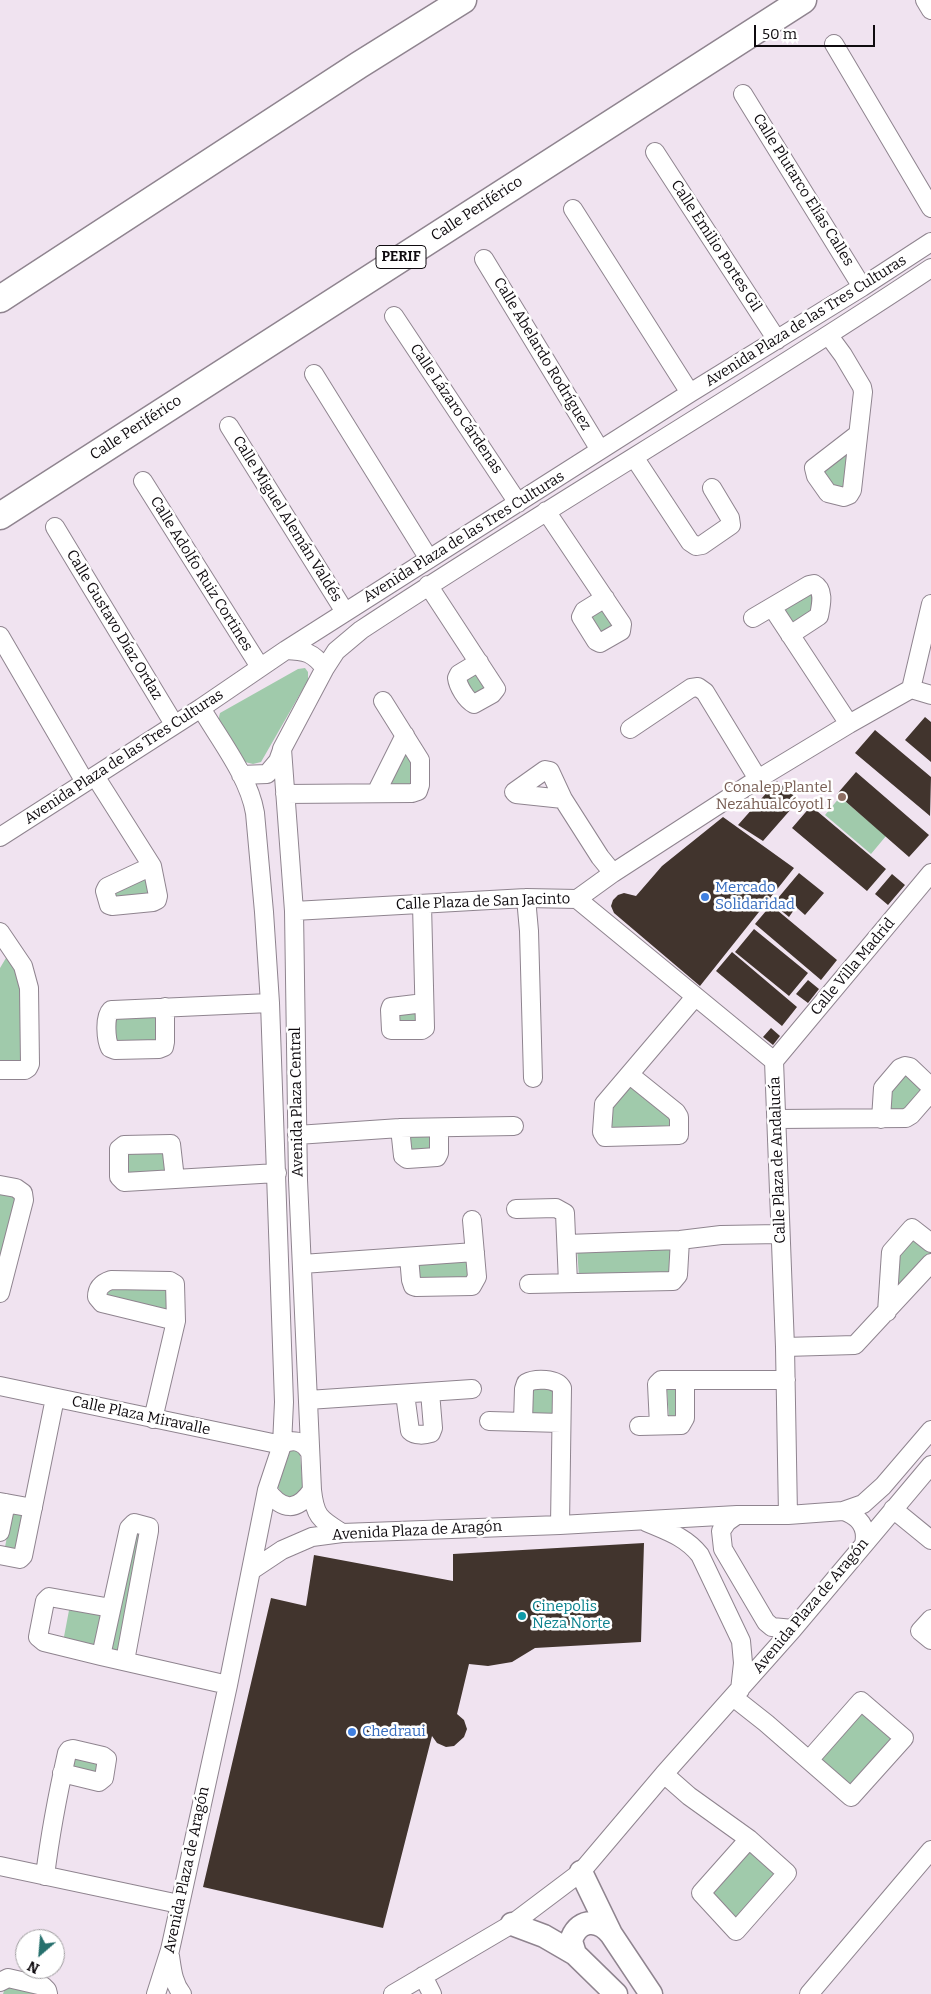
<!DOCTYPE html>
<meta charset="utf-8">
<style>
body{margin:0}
#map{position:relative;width:931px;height:1994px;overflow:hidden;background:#f0e3f0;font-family:Bitter,serif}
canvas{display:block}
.north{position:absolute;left:15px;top:1929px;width:50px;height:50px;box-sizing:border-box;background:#fff;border:1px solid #9f9d9f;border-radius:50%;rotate:207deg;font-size:14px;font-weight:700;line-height:20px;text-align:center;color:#0f0b0f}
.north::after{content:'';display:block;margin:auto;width:18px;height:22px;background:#26706d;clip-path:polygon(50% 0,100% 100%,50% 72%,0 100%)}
.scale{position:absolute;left:754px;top:25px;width:121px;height:22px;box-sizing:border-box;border:2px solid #0f0b0f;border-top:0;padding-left:6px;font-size:15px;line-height:18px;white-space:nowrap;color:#0f0b0f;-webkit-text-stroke:4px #fff;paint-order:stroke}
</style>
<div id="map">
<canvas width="931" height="1994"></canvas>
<div class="north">N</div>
<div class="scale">50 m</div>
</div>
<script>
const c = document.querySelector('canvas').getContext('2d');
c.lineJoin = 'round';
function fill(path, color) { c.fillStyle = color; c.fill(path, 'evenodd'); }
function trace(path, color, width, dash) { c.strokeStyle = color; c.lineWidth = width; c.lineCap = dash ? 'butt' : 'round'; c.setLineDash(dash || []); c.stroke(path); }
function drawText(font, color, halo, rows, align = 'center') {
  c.font = font + ' Bitter,serif'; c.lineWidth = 5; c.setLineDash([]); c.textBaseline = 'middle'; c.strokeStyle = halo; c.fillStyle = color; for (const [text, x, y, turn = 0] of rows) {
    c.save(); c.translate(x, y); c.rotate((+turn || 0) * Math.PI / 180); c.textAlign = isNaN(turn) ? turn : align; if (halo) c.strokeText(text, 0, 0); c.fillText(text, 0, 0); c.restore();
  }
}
const green = new Path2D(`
 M847,450L851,453L845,488L830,489L822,465Z
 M808,592L813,594L812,614L792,626L781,609Z
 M603,608L613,625L598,638L584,616Z
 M305,668L308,672V680L261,762L253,764L245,762C236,750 214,729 220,713L298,669Z
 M477,668L492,687L473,698L464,676Z
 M403,748L413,766V786H385Z
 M840,797L886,836L871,854L825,815Z
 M148,875L152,895L116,901L113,891Z
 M6,958H10L21,974L23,1062L0,1063V968Z
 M421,1009L422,1024L396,1026L395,1011Z
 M159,1014L160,1042L113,1044L112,1016Z
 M908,1072L926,1088L905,1112H888V1093Z
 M630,1082L673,1114V1128L613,1127L610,1124V1106Z
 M433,1130L435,1153L409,1155L407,1132Z
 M168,1150L169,1174L123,1177L121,1151Z
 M0,1192L18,1196L0,1265Z
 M909,1236L931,1249V1259L895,1296V1255Z
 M672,1243L673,1274L579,1278L577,1247Z
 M466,1259L468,1281L417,1284L416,1262Z
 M111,1287H170V1311L166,1314L108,1296V1290Z
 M529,1385L558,1387L557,1416L528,1415Z
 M671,1387L675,1390L676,1418H669L667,1390Z
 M288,1450L298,1451L300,1454L303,1490L296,1497L286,1499L277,1486Z
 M19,1511L24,1517L17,1549L10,1551L5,1547L11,1516Z
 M136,1529L145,1531L120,1654L111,1652Z
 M70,1605L103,1611L96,1648L63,1642Z
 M863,1712L893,1739L850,1787L820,1761Z
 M74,1754L103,1760L100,1777L70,1771Z
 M750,1848L780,1874L736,1924L708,1894Z
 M11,1984L39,1994H3L5,1988Z`);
const building = new Path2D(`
 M925,717L931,722V762L905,740Z
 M875,730L931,777L930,816L855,753Z
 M856,772L929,835L909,857L837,794Z
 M777,781L799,800L763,841L738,825Z
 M811,806L886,869L867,891L792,828Z
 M723,817L794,868L700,986L614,913L611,906L613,900L618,895L624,893L636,896L662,866Z
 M799,873L824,893L805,915L796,907L789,917L773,904Z
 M892,874L905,885L888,905L875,894Z
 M771,905L837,960L821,980L755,924Z
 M754,929L808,973L789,996L735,952Z
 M732,952L797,1007L782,1026L716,971Z
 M808,980L819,989L808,1003L796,994Z
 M771,1028L780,1036L773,1045L763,1037Z
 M644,1543L641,1642L535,1648L512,1662L488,1666L469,1664L457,1714L464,1720L467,1729L464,1737L454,1746L446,1747L437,1743L432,1736L383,1928L203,1887L271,1598L306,1606L314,1555L453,1581V1554Z`);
const minor = new Path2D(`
 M925,0L931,10
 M834,44L931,208
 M743,94L862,287
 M655,152L777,340
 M573,209L690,393
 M484,259L600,450
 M394,316L518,503
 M829,336L843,355L862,387L863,392L852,490L849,495L844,497L828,493L816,476L814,468L858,434
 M314,374L429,559
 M229,426L345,612
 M634,457L690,542L696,546L702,545L731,525L730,518L712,488
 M143,481L260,667
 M546,511L622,624L621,631L600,643L596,641L581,617L584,611L605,598
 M55,527L174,724
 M428,585L496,689L492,694L474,704C466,700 458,686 457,678L459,674L479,662
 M772,607L849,724
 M753,618L809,585L814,584C825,590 821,605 819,616L790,635
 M0,636L85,782
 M286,650C306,651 312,652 325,668
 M911,689L931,604
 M911,689L931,695
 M630,729L691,688L698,687L705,692L758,779
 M241,775L267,774L278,761L282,750
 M95,776L152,866L158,896L157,900L153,902L112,906L109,905L105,891L107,887L152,866
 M376,793L405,735
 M285,794L412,793L418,791L420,785V760L383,701
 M563,799L516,794L514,792L545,770L550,771L563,799L600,857L613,873
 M0,837L201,708L286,650L690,393L862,287L931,242
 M526,898L529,931L533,1078
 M577,899L774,1061L785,1347L788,1515
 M422,904L425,1028L422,1030H391L390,1010L391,1007L424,1003
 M294,911L526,898L577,899L613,873L758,779L849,724L911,689
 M0,932L23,966L29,988L30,1064L28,1068L25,1070H0
 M165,1007V1042L164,1047L159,1049L115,1050L110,1048C106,1040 104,1017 111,1010H113L270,1003
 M774,1061L931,873
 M630,1075L676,1112L679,1117V1135L605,1137L602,1132L604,1104L695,997
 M777,1119L906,1118L911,1115L931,1092
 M881,1119L883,1088L900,1068L905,1066L910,1067L931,1087
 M400,1128L403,1156L407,1159L437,1157L439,1153V1128
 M297,1135L400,1128L514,1126
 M175,1179L171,1144L124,1145L119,1149V1177L124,1182L277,1173
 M0,1185L16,1188L23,1193L24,1200L0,1293
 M516,1209L556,1208L565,1213L568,1283
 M567,1244L680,1240L721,1235L780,1234
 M409,1257L411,1280L413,1286L416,1287L472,1286L477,1277L472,1220
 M302,1264L475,1252
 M529,1284L673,1281L678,1275L680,1240
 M887,1312L891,1252L912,1228L931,1243
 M785,1347L855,1345L931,1263
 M0,1386L282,1445C292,1438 303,1441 309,1451
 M405,1394L410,1431C415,1436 425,1435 431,1433L433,1428L430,1392
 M308,1400L472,1389
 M153,1419L176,1321L175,1284L170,1281L111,1280C102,1283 97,1288 97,1297L102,1303L176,1321
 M489,1421L561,1423
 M523,1421L524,1389L526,1383C535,1378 557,1378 562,1388L560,1525
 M659,1425L657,1384L661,1380H786
 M639,1426L681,1425L685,1418V1380
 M267,1490C282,1511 297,1512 312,1490
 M0,1502L33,1508
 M893,1509L931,1540
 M843,1511C859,1516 868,1527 864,1544
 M737,1515L727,1522L721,1531L723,1549L766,1622L772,1627L793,1629
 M646,1522C667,1531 686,1537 700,1555L741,1641L743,1663L740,1690
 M0,1532L6,1503
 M342,1533C320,1519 315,1517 312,1490L298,1180L294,911L282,749L325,668L336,651L361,630C549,506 744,393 931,268
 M0,1555L20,1559L23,1556L55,1398
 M252,1570L282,1550L312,1537L342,1533L560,1525L737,1515H788L843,1511L863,1504L883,1486L931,1430
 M111,1608L49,1597L45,1601L38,1637L44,1642L101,1656L228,1685
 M931,1619L920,1631L931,1640
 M101,1656L129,1528L134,1523L149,1527V1531L125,1661
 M733,1697L766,1723L851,1797L904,1738L861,1701L809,1760
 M664,1774L689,1796L749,1839L787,1873L736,1931L701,1893L749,1839
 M0,1866L179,1904
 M45,1876C50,1835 58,1793 67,1753L69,1750L73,1749L103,1756L107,1759L104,1778L99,1782L62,1773
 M170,1956C172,1969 173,1983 182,1994
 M423,1976L432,1994
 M0,1982L8,1978L43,1986L47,1990L48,1994
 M156,1994L170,1950L228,1685L267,1490L282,1445L284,1402L270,1003L264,912L255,813C249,777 220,740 201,708
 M393,1994L512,1924L581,1872L664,1774L793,1629L931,1465
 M809,1994L931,1850`);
const major = new Path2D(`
 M581,1872L611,1934L651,1994
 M512,1924L544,1936L575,1954L616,1994
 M575,1954L571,1941C577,1920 597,1917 611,1934`);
const highway = new Path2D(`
 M0,299L359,65L463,0
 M0,516L803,0`);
const markers = [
 [842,797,5,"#8d6e63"],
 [705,897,5,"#3f7fe0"],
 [522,1616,5,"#0f9aa8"],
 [352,1732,5,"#3f7fe0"]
];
const shields = [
 [401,257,50]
];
const shieldNames = [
 ["PERIF",401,257]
];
const streetNames = [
 ["Calle Plutarco Elías Calles",803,190,58],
 ["Calle Periférico",477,209,-33],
 ["Calle Emilio Portes Gil",716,246,57],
 ["Avenida Plaza de las Tres Culturas",806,321,-32],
 ["Calle Abelardo Rodríguez",542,354,59],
 ["Calle Lázaro Cárdenas",456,409,56],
 ["Calle Periférico",136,428,-33],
 ["Calle Miguel Alemán Valdés",287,519,58],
 ["Avenida Plaza de las Tres Culturas",464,537,-32],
 ["Calle Adolfo Ruiz Cortines",201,574,58],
 ["Calle Gustavo Díaz Ordaz",114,625,59],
 ["Avenida Plaza de las Tres Culturas",124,757,-33],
 ["Calle Plaza de San Jacinto",483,902,-2],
 ["Calle Villa Madrid",853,967,-50],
 ["Avenida Plaza Central",297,1102,-91],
 ["Calle Plaza de Andalucía",778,1160,-92],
 ["Calle Plaza Miravalle",141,1416,12],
 ["Avenida Plaza de Aragón",417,1531,-3],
 ["Avenida Plaza de Aragón",811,1606,-50],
 ["Avenida Plaza de Aragón",187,1870,-78]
];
const educationNames = [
 ["Conalep Plantel",832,788],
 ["Nezahualcóyotl I",832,805]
];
const shopNames = [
 ["Mercado",715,888],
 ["Solidaridad",715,905],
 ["Chedraui",362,1732]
];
const cultureNames = [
 ["Cinepolis",532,1607],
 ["Neza Norte",532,1624]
];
fill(green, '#a0caab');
fill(building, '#41342d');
trace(minor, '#8f848f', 20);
trace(major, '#8f848f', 25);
trace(highway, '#8f848f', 29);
trace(minor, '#fff', 18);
trace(major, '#fff', 22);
trace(highway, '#fff', 26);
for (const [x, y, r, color] of markers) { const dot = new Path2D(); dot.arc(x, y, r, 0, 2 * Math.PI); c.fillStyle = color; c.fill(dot); trace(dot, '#fff', 2); }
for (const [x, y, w] of shields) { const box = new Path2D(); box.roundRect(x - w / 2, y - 11.5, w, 23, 4); c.fillStyle = '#fff'; c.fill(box); trace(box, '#0f0b0f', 1); }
drawText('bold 14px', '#0f0b0f', null, shieldNames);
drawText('15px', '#0f0b0f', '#fff', streetNames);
drawText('15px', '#785e54', '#fff', educationNames, 'right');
drawText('15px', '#366cbe', '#fff', shopNames, 'left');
drawText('15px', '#0d838f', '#fff', cultureNames, 'left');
</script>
